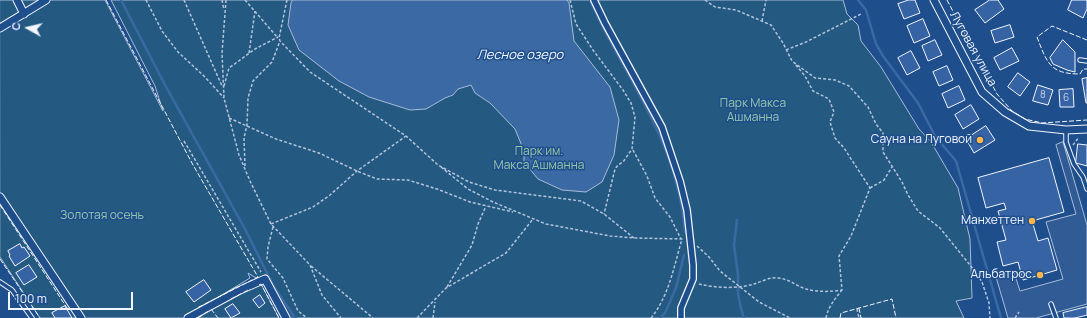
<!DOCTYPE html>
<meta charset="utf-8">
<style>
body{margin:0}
#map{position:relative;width:1087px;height:318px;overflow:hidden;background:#1f4e8c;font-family:Manrope,sans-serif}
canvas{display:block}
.north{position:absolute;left:8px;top:8px;width:40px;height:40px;-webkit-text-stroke:3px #1f4e8c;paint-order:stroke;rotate:278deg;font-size:11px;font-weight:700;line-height:16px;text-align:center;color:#f2f6ff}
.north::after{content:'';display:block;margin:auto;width:14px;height:18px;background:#f2f6ff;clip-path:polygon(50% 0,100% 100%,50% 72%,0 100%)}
.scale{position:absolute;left:8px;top:292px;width:125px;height:18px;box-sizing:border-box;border:2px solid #f2f6ff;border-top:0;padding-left:5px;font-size:12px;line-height:14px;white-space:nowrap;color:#f2f6ff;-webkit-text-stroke:3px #1f4e8c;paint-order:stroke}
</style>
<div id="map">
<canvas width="1087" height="318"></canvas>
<div class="north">С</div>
<div class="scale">100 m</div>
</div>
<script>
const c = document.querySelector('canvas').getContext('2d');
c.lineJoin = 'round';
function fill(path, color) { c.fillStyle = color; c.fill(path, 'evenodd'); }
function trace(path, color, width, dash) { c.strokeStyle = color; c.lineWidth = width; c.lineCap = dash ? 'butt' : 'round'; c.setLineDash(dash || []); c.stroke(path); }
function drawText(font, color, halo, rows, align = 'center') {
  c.font = font + ' Manrope,sans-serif'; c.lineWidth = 3; c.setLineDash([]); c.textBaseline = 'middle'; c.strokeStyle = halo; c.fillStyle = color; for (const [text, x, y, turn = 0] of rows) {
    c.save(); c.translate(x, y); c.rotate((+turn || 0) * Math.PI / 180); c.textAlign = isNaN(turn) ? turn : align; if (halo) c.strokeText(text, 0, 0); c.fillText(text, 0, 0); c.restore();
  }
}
const green = new Path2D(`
 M0,0H105L163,111L155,86L111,0H843L847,14L858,25L861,41L881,67L919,129L931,142L958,188L970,239L972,298L956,301L964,318H286L266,284L248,273L250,278L184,318H40L0,257Z
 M261,284L279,318H198L211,309Z`);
const parking = new Path2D(`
 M1063,142L1087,225V304L1036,318H1008L996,277L1014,272L1020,291L1063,279L1046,222L1076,214L1056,145Z`);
const water = new Path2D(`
 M293,0H567L569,3L574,41L610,87L619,120L614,155L602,182L586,192L562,190L538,179L524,162V151L515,129L490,103L475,93L471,85L458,89L453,95L445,98L426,109L410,110L369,97L339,81L299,50L288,25L291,3Z`);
const stream = new Path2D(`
 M121,0L165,85L245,229L273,285L295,318
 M590,0C611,49 643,94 663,144C675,172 682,201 685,232
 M858,0L866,10L876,44L883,56L918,103L935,136L956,161L1001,318
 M737,220L734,245L738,275V294L741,309L744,318
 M660,318L665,313L676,288L684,255`);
const building = new Path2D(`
 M909,0H915L920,13L904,19L898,4Z
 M990,0H998L1004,9L985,23L975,10Z
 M1072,0H1087V9L1083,18L1068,10Z
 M923,19L930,36L914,43L907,26Z
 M1010,25L1014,37L995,43L991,31Z
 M935,40L942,55L928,61L922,46Z
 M1063,40L1075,52V72L1067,70L1053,64L1050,58Z
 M1012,48L1019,61L1000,70L994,58Z
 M911,51L920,68L907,75L898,58Z
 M947,66L953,80L939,86L933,72Z
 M1018,73L1030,82L1020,96L1008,87Z
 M1087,78V103H1086L1082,79Z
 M1038,85L1053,90L1048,105L1033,101Z
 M959,86L965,100L948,108L942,94Z
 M1073,89L1074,107H1060L1059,90Z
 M971,105L979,119L963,129L955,115Z
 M986,126L995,140L974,153L966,139Z
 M1078,144L1087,145V166L1076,163Z
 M1049,158L1064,212L1032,221L1038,241L1048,238L1057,270L1023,280L1018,262L1003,266L997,242L1006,240L998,211L1006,209L1004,203L986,208L978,178Z
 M20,244L22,248L24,247L30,256L15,266L9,256L10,255L8,251Z
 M29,265L37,277L24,285L16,273Z
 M204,280L211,290L194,302L186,292Z
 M260,295L265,303L259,308L253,300Z
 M233,304L240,313L231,318L225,309Z
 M65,306L72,318H55L52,313Z
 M1087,307V315L1075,318H1064L1063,313Z`);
const path = new Path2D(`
 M146,0L162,31L178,52L205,77L224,98
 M184,0L222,86
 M222,0L224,10
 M226,0L222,53L224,98L239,155L250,181L271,224L310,265L322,295L341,318
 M245,0L278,38
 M287,0L279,38L280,41L310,72L406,136L438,165L469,182L495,190L581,201L604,214L634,238
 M570,0L576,24L593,50L623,90L631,103L635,117L632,149L623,162L618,165L615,169L604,214
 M705,0L715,7L736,10L771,25L783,43L792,61L815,78L835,80L849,86L868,107L876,124L883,133V152L902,182L908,195L918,211L940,228L974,270L982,282L989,303L990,318
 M762,21L766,0
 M786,50L806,42L861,14
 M249,53L255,11
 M224,86L229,68L255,49L278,37
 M229,118L276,139L319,153L357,171L377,179L408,180L437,189L470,202L513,212
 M184,141L261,272
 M1073,145L1079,137
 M633,150L647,176L655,198L670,217L681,239
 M245,166L244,138L247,125L248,98L253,81L272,62L280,41
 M441,167L468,189L493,202L546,224L610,236L634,238L684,239
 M870,188L884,180L892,167
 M271,224L313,207L330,195L357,171L406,136
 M273,227L268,247L267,259L283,278L298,311L307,318
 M697,246L709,257L720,271L759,302L790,318
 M311,266L373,318
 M699,284C715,288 738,289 754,284C761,282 769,277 777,278C788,278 796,286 806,289C817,292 831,292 842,290L839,256L851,236L870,188L844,148L835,138L830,122L834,112L829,99L813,91L805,76L795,64
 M447,287L472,245L478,224L486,206
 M857,309L859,318
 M417,318L446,288L506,253L533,219
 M433,318L435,302
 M651,318C669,296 674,266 682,239
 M826,318C828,307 835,299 842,290
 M1015,318L1019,312`);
const service = new Path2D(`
 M1080,60L1087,61
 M1066,130V142L1074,164L1083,177L1087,189
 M0,282L12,290L32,318
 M1051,304L1056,318`);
const pedestrian = new Path2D(`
 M594,0L605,23L662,127L680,181L687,210L693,265V279L681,308V318`);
const minor = new Path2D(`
 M17,0L24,14
 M934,0L982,92L1005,112L1029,126L1066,130L1087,129
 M0,28L46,0
 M0,197L81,318
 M188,318L238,291L265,279L286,318`);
const fence = new Path2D(`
 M106,0L193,165L258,277L197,308
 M947,0L997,94L1012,111L1025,119L1042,123L1087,120
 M1087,40L1052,26L1037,37C1047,63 1050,74 1080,74L1083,69H1087
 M0,205L67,308
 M0,259L40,318
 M259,285L261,284L279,318
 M231,299L250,289
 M859,308L861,318
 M211,309L218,318
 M198,318L210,310
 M840,318L841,313L892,299L896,318`);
const markers = [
 [980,140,4,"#ffb74d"],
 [1032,221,4,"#ffb74d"],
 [1040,275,4,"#ffb74d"]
];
const numberNames = [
 ["8",1043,95],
 ["6",1066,98]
];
const streetNames = [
 ["Луговая улица",973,49,61]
];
const parkNames = [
 ["Парк Макса",753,104],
 ["Ашманна",753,118],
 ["Парк им.",539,152],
 ["Макса Ашманна",539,166],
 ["Золотая осень",102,216]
];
const poiNames = [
 ["Сауна на Луговой",972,140],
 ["Манхеттен",1024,221],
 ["Альбатрос",1032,275]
];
const waterNames = [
 ["Лесное озеро",520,55]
];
fill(green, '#245a82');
trace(green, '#a8bbd7', 1);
fill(parking, '#305b95');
trace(parking, '#a8bbd7', 1);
fill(water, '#3b69a3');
trace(water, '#a8bbd7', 1);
trace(stream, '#3b69a3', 2.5);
fill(building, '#3563a3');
trace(building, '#f2f6ff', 1);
trace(service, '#f2f6ff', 5.5);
trace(pedestrian, '#f2f6ff', 8);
trace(minor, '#f2f6ff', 9);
trace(path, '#b3c4dc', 1.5, [3, 2]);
trace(service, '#1f4e8c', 3.5);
trace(pedestrian, '#1f4e8c', 5.5);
trace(minor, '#1f4e8c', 7);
trace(fence, '#f2f6ff', 1, [5, 2]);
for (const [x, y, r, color] of markers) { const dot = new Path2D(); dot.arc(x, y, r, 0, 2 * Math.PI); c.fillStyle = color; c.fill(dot); trace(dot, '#1f4e8c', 1.5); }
drawText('10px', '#c3d1e8', null, numberNames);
drawText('12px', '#f2f6ff', '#1f4e8c', streetNames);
drawText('12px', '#97c8a6', '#1f4e8c', parkNames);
drawText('12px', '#f2f6ff', '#1f4e8c', poiNames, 'right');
drawText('italic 13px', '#f2f6ff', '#1f4e8c', waterNames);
</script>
